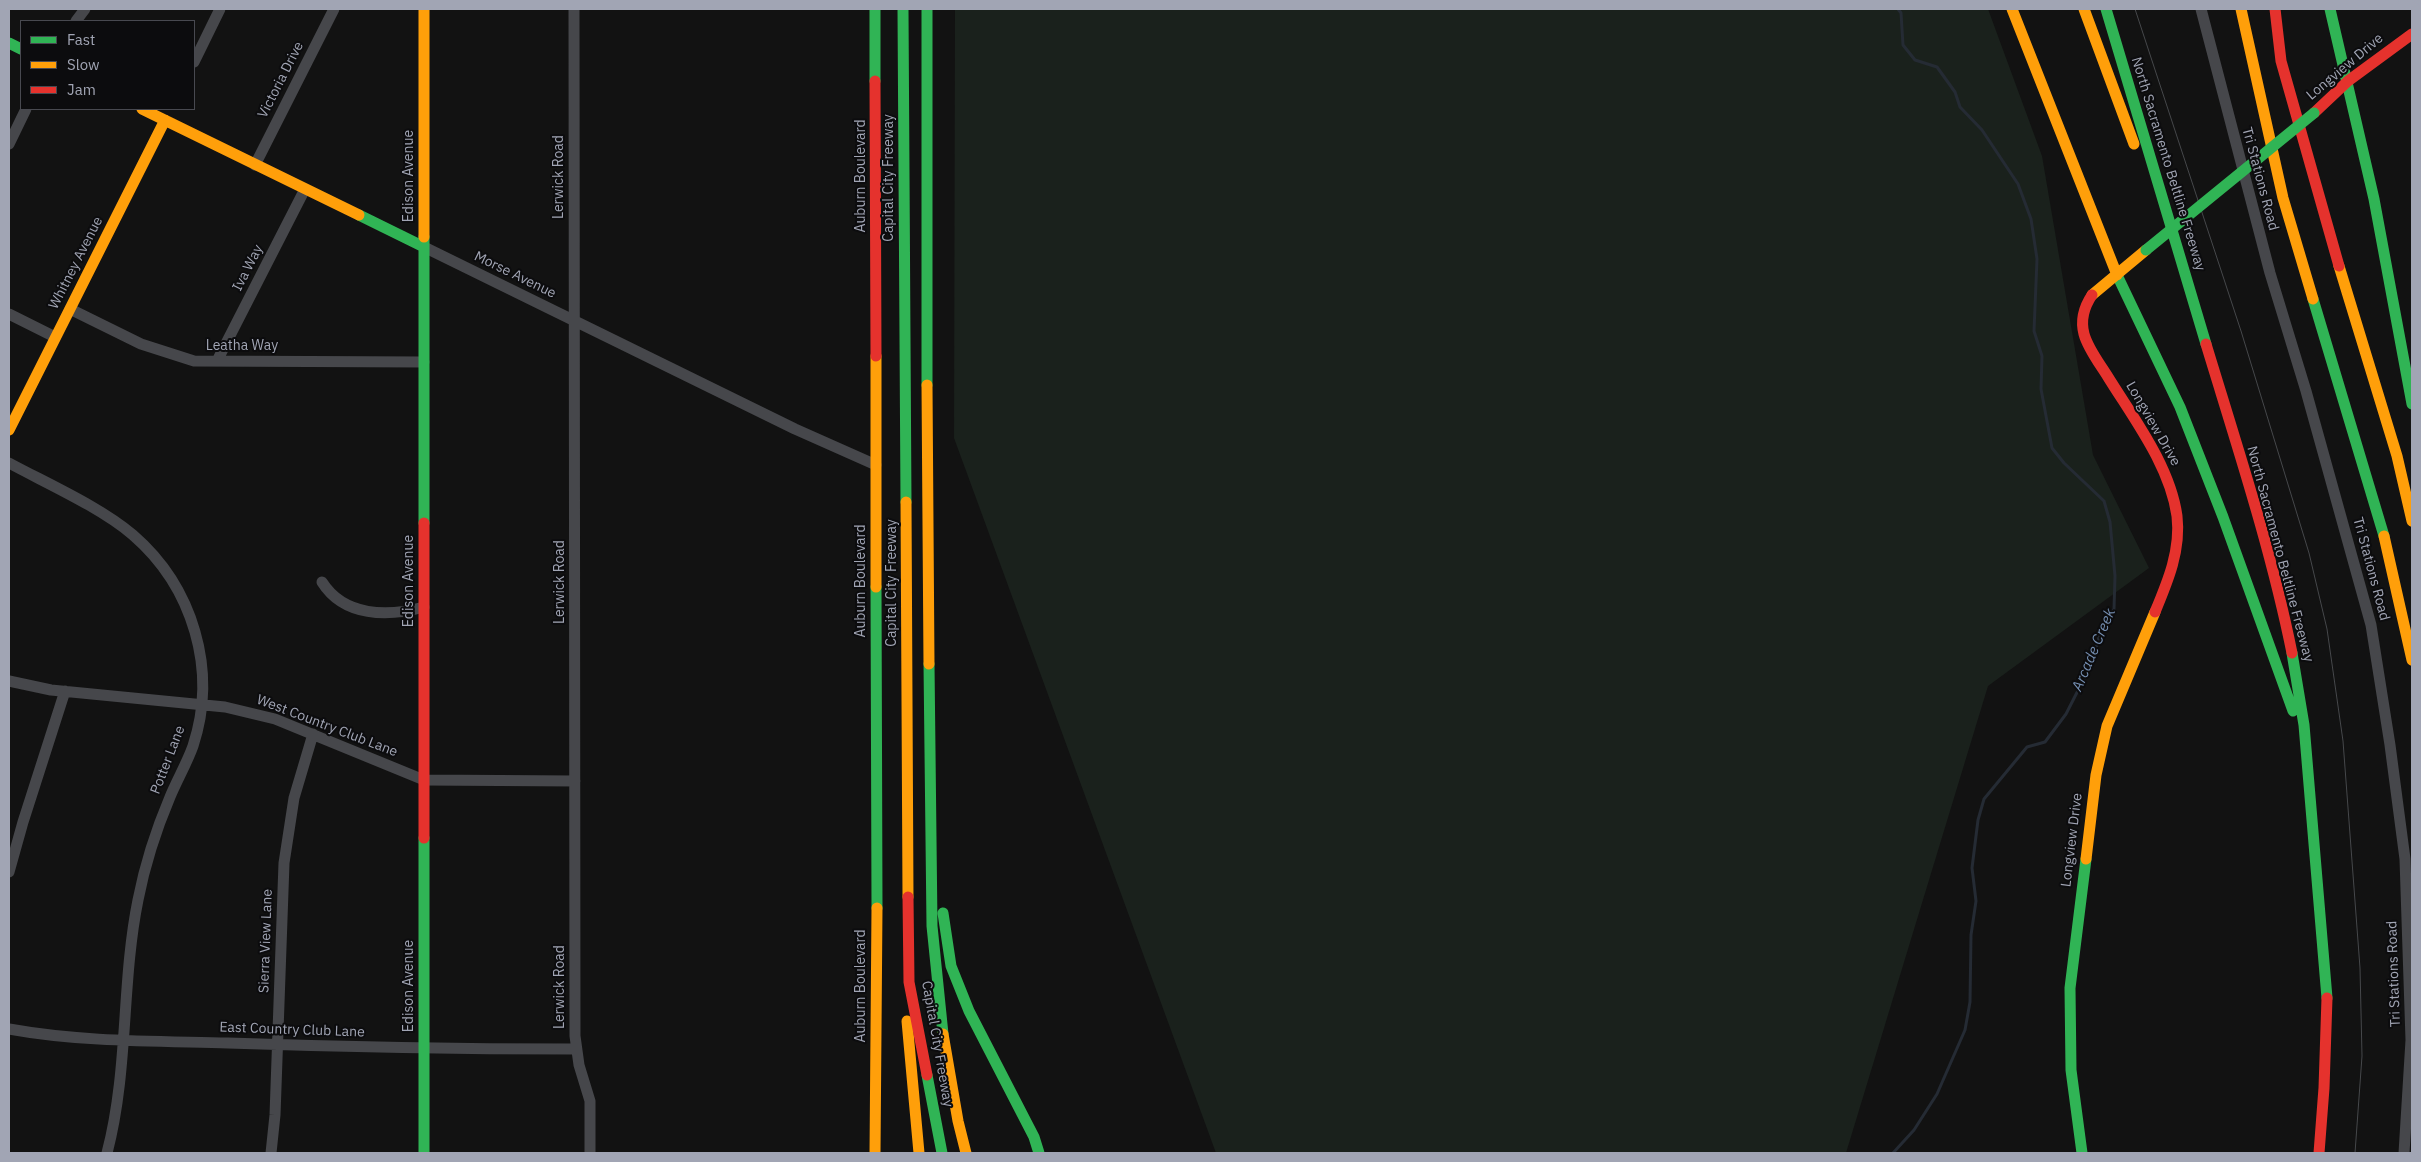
<!DOCTYPE html>
<style>
body{margin:0}
#map{position:relative;width:2421px;height:1162px;overflow:hidden;background:#121212;font-family:"IBM Plex Sans",sans-serif}
canvas{display:block}
.frame{position:absolute;inset:0;border:10px solid #a1a5b4;pointer-events:none}
.legend{position:absolute;left:20px;top:20px;width:175px;height:90px;box-sizing:border-box;background:#0c0c0e;border:1px solid #484950;margin:0;padding:6px 9px;list-style:none;font-size:15px;color:#a1a5b4}
.legend li{display:flex;align-items:center;gap:10px;height:25px}
.legend b{width:25px;border:1px solid #484950}
</style>
<div id="map">
<canvas width="2421" height="1162"></canvas>
<div class="frame"></div>
<ul class="legend">
<li><b style="height:6px;background:#30b455"></b>Fast</li>
<li><b style="height:6px;background:#ff9f0a"></b>Slow</li>
<li><b style="height:6px;background:#e5322d"></b>Jam</li>
</ul>
</div>
<script>
const c = document.querySelector('canvas').getContext('2d');
c.lineJoin = 'round';
function fill(path, color) { c.fillStyle = color; c.fill(path, 'evenodd'); }
function trace(path, color, width, dash) { c.strokeStyle = color; c.lineWidth = width; c.lineCap = dash ? 'butt' : 'round'; c.setLineDash(dash || []); c.stroke(path); }
function drawText(font, color, halo, rows, align = 'center') {
  c.font = font + ' "IBM Plex Sans",sans-serif'; c.lineWidth = 4; c.setLineDash([]); c.textBaseline = 'middle'; c.strokeStyle = halo; c.fillStyle = color; for (const [text, x, y, turn = 0] of rows) {
    c.save(); c.translate(x, y); c.rotate((+turn || 0) * Math.PI / 180); c.textAlign = isNaN(turn) ? turn : align; if (halo) c.strokeText(text, 0, 0); c.fillText(text, 0, 0); c.restore();
  }
}
const green = new Path2D(`
 M955,9H1988L2042,156L2093,455L2149,568L1988,686L1846,1153H1216L954,438Z`);
const stream = new Path2D(`
 M1893,1153L1914,1130L1937,1094L1965,1030L1970,1002L1971,935L1976,901L1972,868L1978,820L1984,799L2027,747L2045,742L2066,714L2091,665L2099,637L2114,609L2115,576L2110,522L2104,501L2064,463L2052,448L2041,389L2042,356L2034,331L2037,259L2031,219L2018,184L1982,130L1960,107L1955,92L1937,67L1915,60L1903,45L1901,13L1898,9`);
const street = new Path2D(`
 M574,9L575,1036L579,1065L590,1101V1153
 M2201,9L2270,273L2306,391L2371,625L2390,745L2405,859L2411,1040L2404,1153
 M76,21L85,9
 M194,62L220,9
 M9,144L26,109
 M255,165L334,9
 M424,247L795,429L876,465
 M70,309L141,344L194,361L424,362
 M9,314L55,337
 M217,361L305,189
 M9,463C48,484 100,507 133,535C193,587 218,670 193,746C187,763 177,780 170,797C156,830 145,864 138,900C121,984 129,1069 107,1153
 M322,582C344,617 388,617 424,607
 M9,681L51,690L225,707L275,719L424,780L575,781
 M9,872L23,822L65,691
 M9,1029C81,1042 155,1041 228,1043C344,1047 460,1049 576,1049
 M271,1153L275,1115L284,863L294,798L313,734`);
const fast = new Path2D(`
 M875,9V81
 M903,9L906,502
 M927,9V385
 M2106,9L2206,344
 M2330,9L2374,199L2412,404
 M9,43L21,49
 M359,215L424,247
 M424,237V523
 M2117,275L2180,407L2223,517L2293,711
 M2313,299L2384,536
 M876,587L877,908
 M2292,653L2304,725L2327,998
 M929,664L932,926L943,1034
 M424,838V1153
 M943,913L951,966L969,1011L1034,1137L1039,1153
 M927,1075L942,1153
 M2082,1153L2071,1070L2070,988L2086,859`);
const slow = new Path2D(`
 M424,9V237
 M2012,9L2117,275
 M2084,9L2134,144
 M2241,9L2283,198L2313,299
 M142,109L359,215
 M2339,266L2397,456L2412,521
 M2092,295L2146,250
 M876,356V587
 M927,385L929,664
 M9,430L165,120
 M906,502L908,897
 M2384,536L2412,660
 M2086,859L2096,775L2107,726L2155,612
 M907,1021L919,1153
 M943,1034L958,1121L966,1153
 M875,1153L877,908`);
const jam = new Path2D(`
 M2275,9L2281,61L2339,266
 M875,81L876,356
 M2314,113L2348,81L2412,34
 M2092,295C2084,307 2080,319 2084,334C2088,349 2100,364 2108,377C2134,419 2170,466 2177,516C2181,550 2168,581 2155,612
 M2206,344C2237,446 2271,549 2292,653
 M424,523V838
 M908,897L909,982L927,1075
 M2319,1153L2324,1088L2327,998`);
const tram = new Path2D(`
 M2135,9L2241,331L2309,553L2327,629L2343,741L2360,968L2362,1056L2355,1153`);
const fastBridge = new Path2D(`
 M2146,250L2314,113`);
const streetNames = [
 ["Longview Drive",2345,67,-40],
 ["Victoria Drive",281,80,-63],
 ["North Sacramento Beltline Freeway",2168,164,73],
 ["Edison Avenue",409,176,-90],
 ["Auburn Boulevard",861,176,-90],
 ["Lerwick Road",559,177,-90],
 ["Capital City Freeway",889,178,-90],
 ["Tri Stations Road",2260,179,75],
 ["Whitney Avenue",76,263,-63],
 ["Iva Way",248,268,-63],
 ["Morse Avenue",515,275,26],
 ["Leatha Way",242,346],
 ["Longview Drive",2153,424,60],
 ["North Sacramento Beltline Freeway",2280,554,75],
 ["Tri Stations Road",2371,569,75],
 ["Edison Avenue",409,581,-90],
 ["Auburn Boulevard",861,581,-90],
 ["Lerwick Road",560,582,-90],
 ["Capital City Freeway",892,583,-90],
 ["West Country Club Lane",327,726,21],
 ["Potter Lane",168,760,-69],
 ["Longview Drive",2072,840,-83],
 ["Sierra View Lane",266,941,-88],
 ["Tri Stations Road",2394,974,-92],
 ["Edison Avenue",409,986,-90],
 ["Auburn Boulevard",861,986,-90],
 ["Lerwick Road",560,987,-90],
 ["East Country Club Lane",292,1030,2],
 ["Capital City Freeway",937,1044,80]
];
const waterNames = [
 ["Arcade Creek",2094,650,-67]
];
fill(green, '#1a211c');
trace(stream, '#252b34', 3);
trace(street, '#46474b', 11);
trace(fast, '#30b455', 11);
trace(slow, '#ff9f0a', 11);
trace(jam, '#e5322d', 11);
trace(tram, '#46484b', 1);
trace(fastBridge, '#30b455', 11);
drawText('14px', '#a1a5b4', '#0c0c0e', streetNames);
drawText('italic 15px', '#758fb2', '#0c0c0e', waterNames);
</script>
